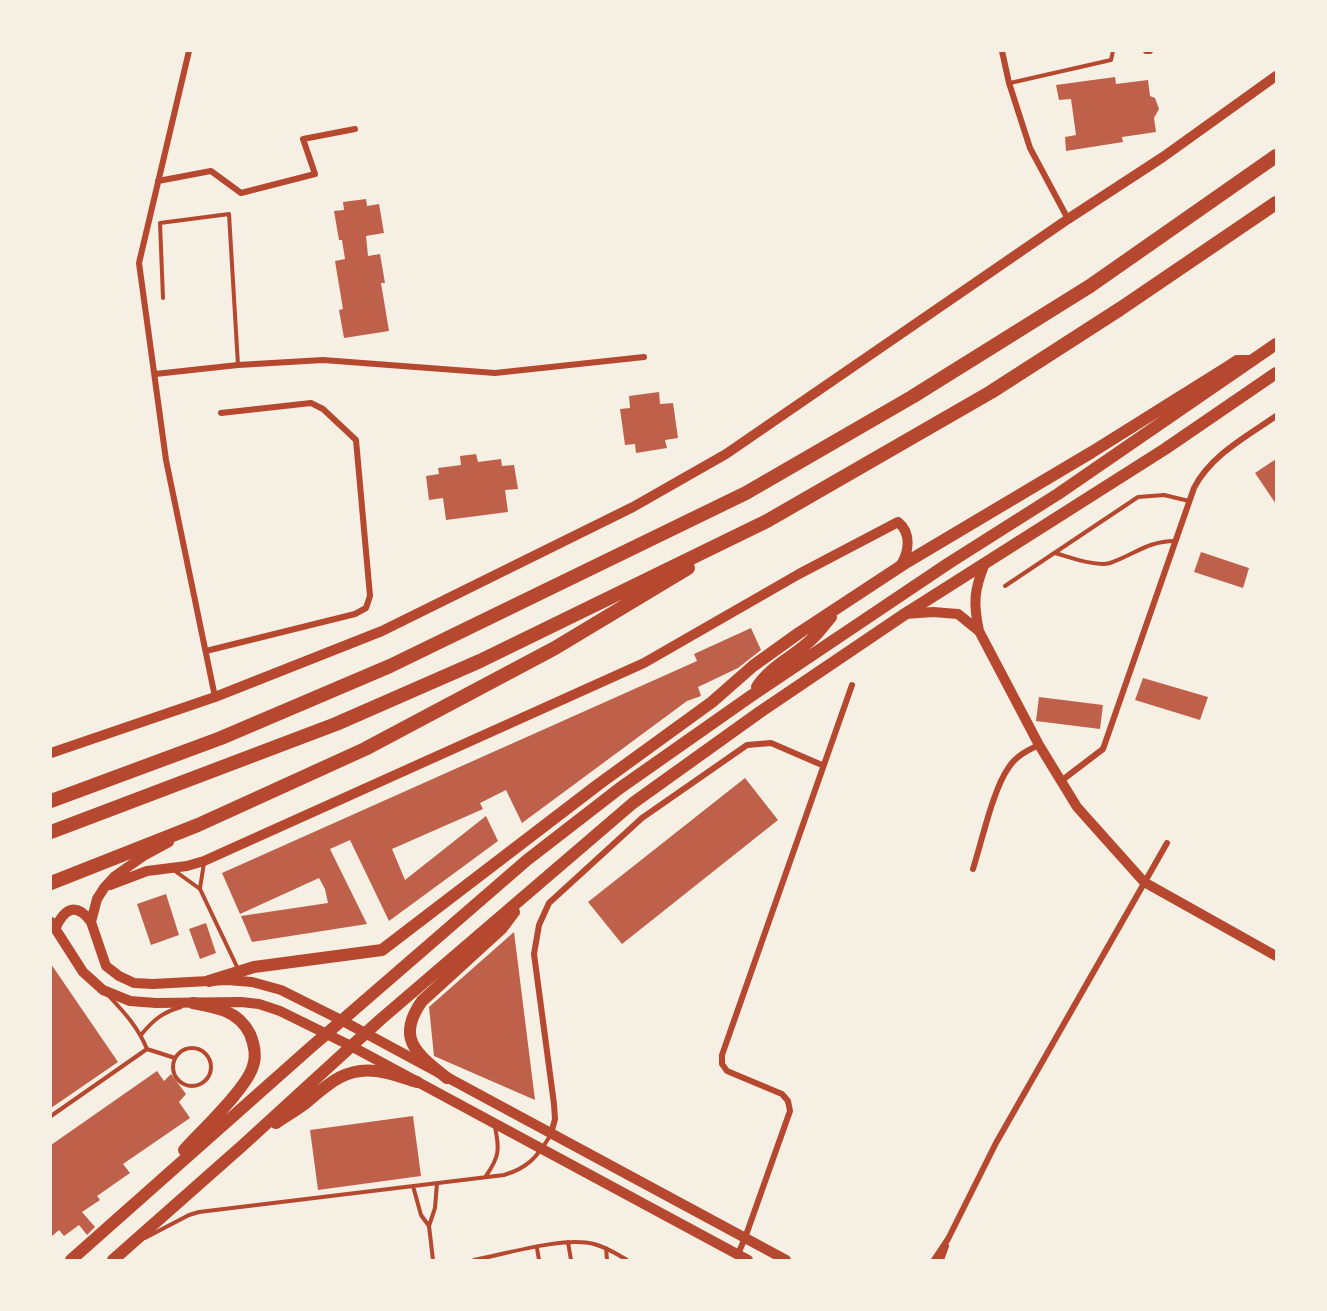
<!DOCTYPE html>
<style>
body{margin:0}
#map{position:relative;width:1327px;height:1311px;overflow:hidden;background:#f6efe4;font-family:Montserrat,sans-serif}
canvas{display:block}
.frame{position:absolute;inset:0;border:52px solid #f6efe4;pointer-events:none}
</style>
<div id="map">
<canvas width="1327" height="1311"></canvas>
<div class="frame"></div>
</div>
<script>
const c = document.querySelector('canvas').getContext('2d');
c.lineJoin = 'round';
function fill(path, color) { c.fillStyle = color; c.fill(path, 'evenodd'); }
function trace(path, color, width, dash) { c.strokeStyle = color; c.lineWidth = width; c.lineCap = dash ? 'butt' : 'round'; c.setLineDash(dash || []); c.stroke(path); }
const building = new Path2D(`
 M1115,77L1116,84L1148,80L1150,96L1155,98L1159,109L1154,118L1156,132L1122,137L1123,142L1066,151L1065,137L1076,135L1071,99L1059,100L1056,85Z
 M366,199L367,206L379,204L384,233L366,236L368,256L380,254L385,283H381L389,331L344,338L339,310L343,309L335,261L345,259L342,240H339L334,211L344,210L343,202Z
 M659,392L660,404L673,403L678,438L665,440L667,448L636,453L635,444L625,445L620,409L630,408L629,396Z
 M476,454L478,462L501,459L502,466L514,465L518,489L505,490L508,512L446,520L443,498L429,500L426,476L439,474L438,468L461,465L460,456Z
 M1276,459V504L1255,473Z
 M1201,552L1249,568L1243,588L1194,572Z
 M751,628L761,650L738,668L698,687L701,696L687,701L522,823L506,790L480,803L483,809L392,849L405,880L486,816L498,841L389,921L350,840L330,849L367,924L252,942L241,916L328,903L325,889L319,878L240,914L222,873L697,661L694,654Z
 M1143,678L1208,697L1200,720L1135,700Z
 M1039,697L1103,705L1100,729L1036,721Z
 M745,778L778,820L622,944L588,902Z
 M166,894L179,935L151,945L137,904Z
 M206,923L216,953L200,959L189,929Z
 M514,932L535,1100L434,1056L429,1007Z
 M51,964L118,1062L51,1108Z
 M157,1071L164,1081L171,1074L186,1094L179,1102L190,1118L123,1164L130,1173L97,1196L100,1200L82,1212L95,1227L87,1235L79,1225L64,1236L59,1230L51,1237V1145Z
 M413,1116L421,1176L318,1190L310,1130Z`);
const service = new Path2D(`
 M1010,83L1111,60L1113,51
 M163,298L160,223L229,214L238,365
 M1055,553C1069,557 1096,567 1110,563C1134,555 1147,541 1175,541
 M1005,586L1138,497L1164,495L1189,501
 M175,871L200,889L239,971
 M200,888L204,863
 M108,995C124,1012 138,1027 147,1049L175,1058
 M141,1035C153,1020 163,1012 181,1007
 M173 1067a19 19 0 1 1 38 0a19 19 0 1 1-38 0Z
 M51,1116L147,1049
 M486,1176C499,1157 500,1150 495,1127
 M413,1186L421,1215L429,1226L433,1260
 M429,1226L435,1208L437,1183
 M145,1238L189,1215L199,1212L504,1175C528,1168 537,1157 550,1136
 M568,1242L571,1260
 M537,1248L539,1260
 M606,1248L607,1260
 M474,1260C506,1254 564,1236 594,1244C606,1247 617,1254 627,1260`);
const minor = new Path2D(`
 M189,51L139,263L166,460L215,697
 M1002,51L1009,83L1030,148L1068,219
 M1146,51H1150
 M158,181L211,171L241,193L315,174L303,139L355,129
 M155,374L238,365L323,360L495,373L644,357
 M206,651L355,614L366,608L370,596L356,440L323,409L311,403L221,413
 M1061,781L1103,749L1194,488C1211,455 1246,437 1276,416
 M973,869C982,841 993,789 1009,767C1016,756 1028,750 1039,745
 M551,1134L555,1119L554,1104L534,954L539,925L549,903L642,818L747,745L771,743L822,765
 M738,1254L745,1238L790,1111L788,1101L782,1094L727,1071L722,1064V1055L852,685
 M934,1260L948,1239L996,1143L1167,843
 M941,1260L946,1246`);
const tertiary = new Path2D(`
 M985,563C974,590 973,603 979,631L1039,745L1077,807L1144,882L1276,956
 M905,614L933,612L958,614L979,631
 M51,753L215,697L382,631L633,507L726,454L1068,219L1163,157L1276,76
 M169,842L145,855L115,876L104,888L97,899L91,922L106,966L119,976L134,983L153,984L227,980L252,982L281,990L341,1020L786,1260
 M110,885L147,871L187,866L204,861L644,663L799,574L898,522C912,533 909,553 900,566
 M51,922L83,972L103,990L130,1001L156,1003L241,1002L259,1004L280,1011L351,1046L748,1260
 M55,929C64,909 76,901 91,922`);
const primary = new Path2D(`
 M757,687C770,666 795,656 812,639C819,633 825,624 831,617
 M209,981L254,967L382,950L599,784L712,702L753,666L799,633L907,562L1092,452L1231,365L1237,361H1251
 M447,1078C417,1054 395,1039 422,1001L502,928L514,912
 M276,1123C286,1116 297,1110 307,1102C328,1084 346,1067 376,1071C389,1072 403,1078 417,1082
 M184,1150C201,1131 247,1088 253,1066C257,1055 254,1044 250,1034C239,1011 216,1007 193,1003
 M71,1260L310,1048L527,860L620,788L751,696L949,563L1058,494L1276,344
 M113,1260L242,1146L380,1020L633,803L760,712L905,614L1165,449L1276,373`);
const trunk = new Path2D(`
 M51,801L221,738L390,666L746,493L912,397L1090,286L1276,156
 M51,832L336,724L480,661L767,521L991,392L1120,309L1276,203
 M51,883L198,825L365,749L555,648L688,568`);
fill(building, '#bf614a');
trace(service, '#b5482f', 4);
trace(minor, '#b5482f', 6);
trace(tertiary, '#b5482f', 10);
trace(primary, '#b5482f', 12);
trace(trunk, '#b5482f', 14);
</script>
